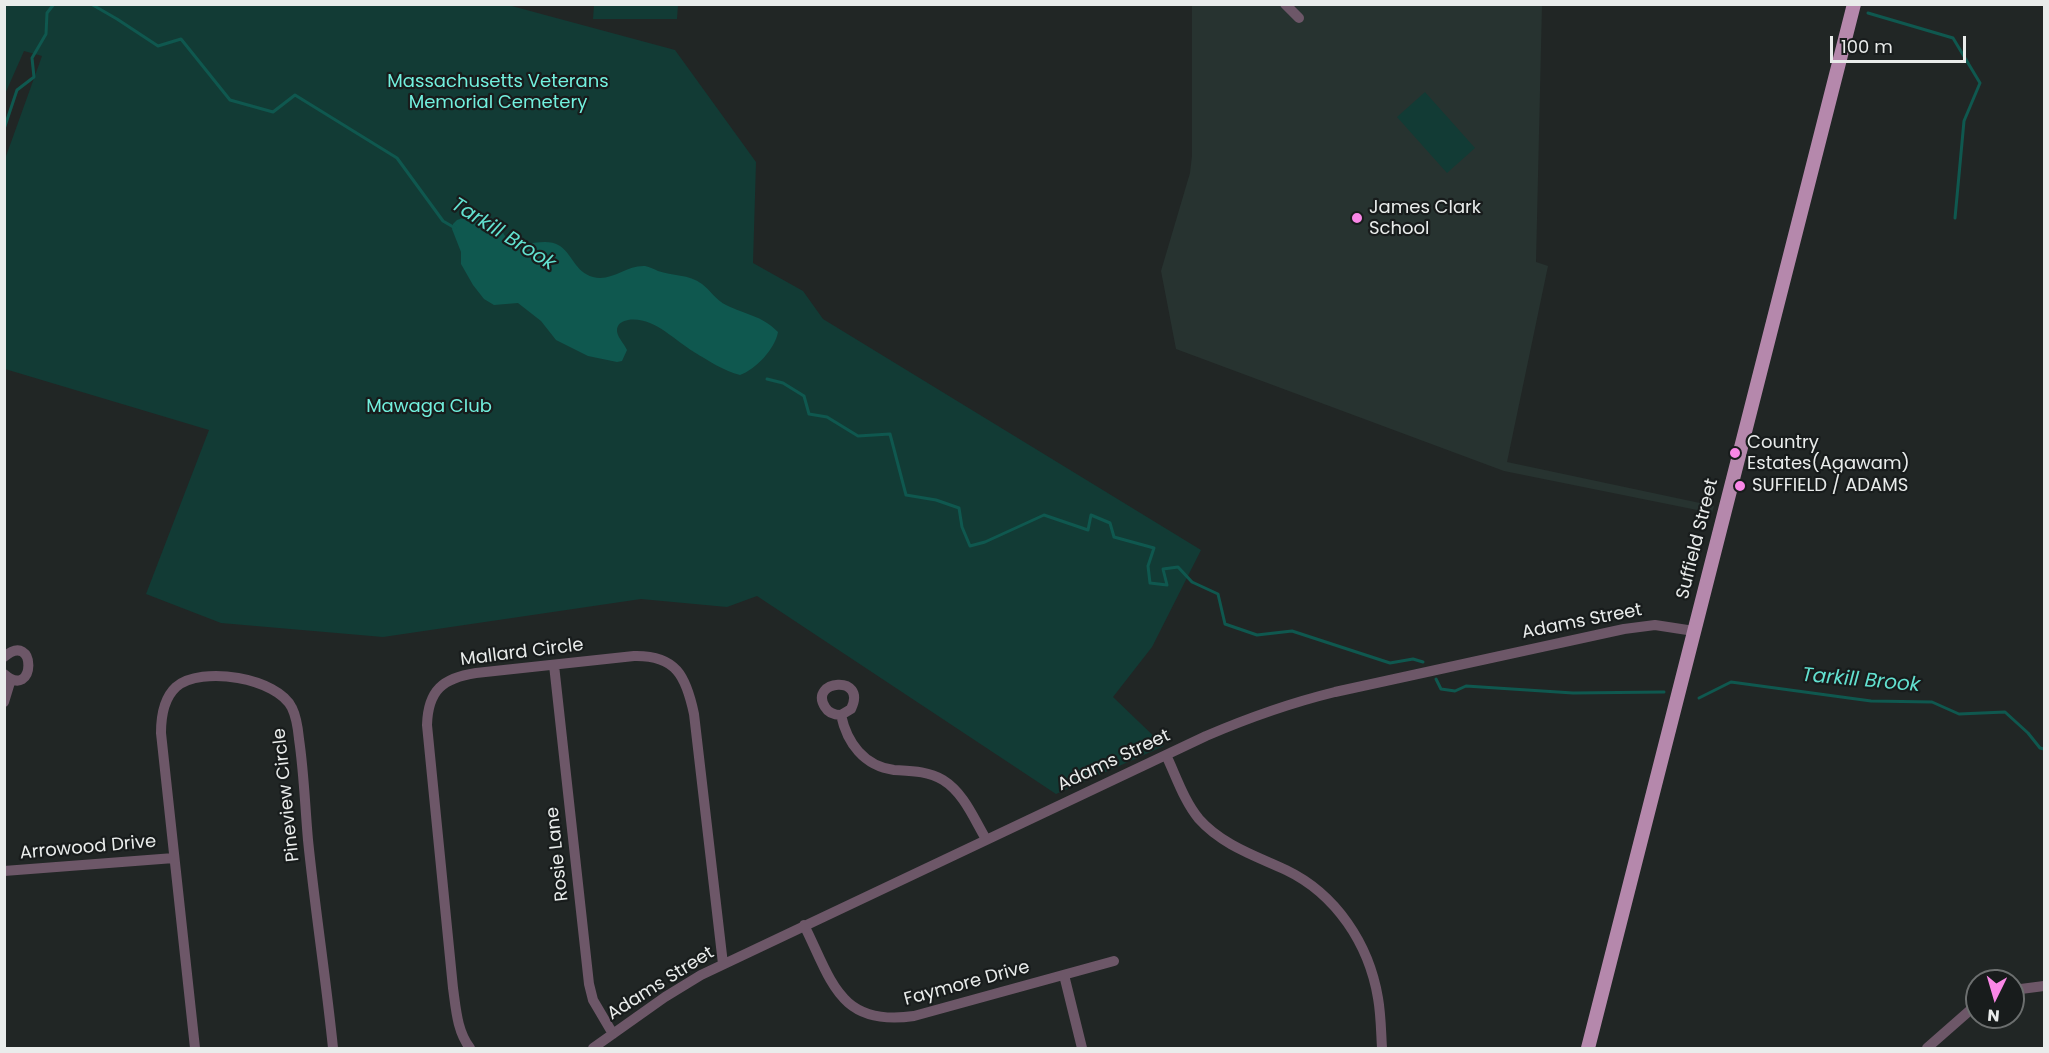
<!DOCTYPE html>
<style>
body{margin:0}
#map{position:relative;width:2049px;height:1053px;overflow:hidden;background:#212625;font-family:Poppins,sans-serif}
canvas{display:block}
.frame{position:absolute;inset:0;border:6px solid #e9eceb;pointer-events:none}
.north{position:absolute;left:1965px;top:969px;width:60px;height:60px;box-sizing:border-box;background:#181c1c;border:2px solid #6c6f6f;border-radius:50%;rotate:185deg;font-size:16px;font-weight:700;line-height:24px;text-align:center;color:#e9eceb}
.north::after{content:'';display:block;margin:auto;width:21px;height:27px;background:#fa87e7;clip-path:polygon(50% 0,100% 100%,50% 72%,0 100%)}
.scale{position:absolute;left:1830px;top:36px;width:136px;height:27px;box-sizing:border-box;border:3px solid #e9eceb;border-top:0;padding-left:8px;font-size:18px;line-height:21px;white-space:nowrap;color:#e9eceb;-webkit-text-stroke:4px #181c1c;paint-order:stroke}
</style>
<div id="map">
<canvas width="2049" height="1053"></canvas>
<div class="frame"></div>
<div class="north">N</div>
<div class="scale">100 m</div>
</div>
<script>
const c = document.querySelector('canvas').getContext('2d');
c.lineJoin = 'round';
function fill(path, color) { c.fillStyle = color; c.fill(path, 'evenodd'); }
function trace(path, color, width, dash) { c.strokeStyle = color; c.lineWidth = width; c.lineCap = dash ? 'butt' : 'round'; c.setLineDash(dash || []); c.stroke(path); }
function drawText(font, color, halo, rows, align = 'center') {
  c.font = font + ' Poppins,sans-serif'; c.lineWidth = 4.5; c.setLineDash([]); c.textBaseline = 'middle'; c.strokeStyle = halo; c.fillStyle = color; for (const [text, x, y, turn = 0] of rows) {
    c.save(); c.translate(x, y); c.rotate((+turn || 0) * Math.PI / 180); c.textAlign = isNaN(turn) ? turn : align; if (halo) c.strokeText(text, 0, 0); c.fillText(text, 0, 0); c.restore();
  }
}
const built = new Path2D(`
 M1192,5H1542L1536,262L1548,266L1507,462L1714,506L1712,513L1504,471L1176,349L1161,271L1190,173L1192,156Z`);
const green = new Path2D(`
 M5,5H508L675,50L756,162L753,263L803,291L823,319L1201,550L1152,647L1113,697L1164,746L1056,794L757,596L727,607L641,599L383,637L221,623L146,594L209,430L5,369V159L42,56L24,51L5,94Z
 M594,5H678L677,19H593Z
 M1425,92L1475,148L1447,173L1397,117Z`);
const water = new Path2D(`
 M481,217C509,220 496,233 511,241C527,249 544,236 560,246C573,255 575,272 593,277C612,282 626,265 645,266C650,267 654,269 658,271C672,276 689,274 702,284C710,290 716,300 726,305C746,315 761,315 778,332C775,349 756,369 740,375C724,371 709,361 694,352C674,340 653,316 628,320C623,321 618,323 617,329C616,336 624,343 627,350L622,361L617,362L588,356L556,340L541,321L518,303L494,305L484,299L473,285L461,264V252L452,229L453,224L457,220L463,218Z`);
const stream = new Path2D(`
 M91,4L117,19L158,46L181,39L230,100L273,112L295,95L397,158L443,221L455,228
 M1868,13L1953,38L1980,83L1964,121L1955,218
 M4,129L17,90L34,77L32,58L46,34L47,13L54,4
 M767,379L783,383L804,396L809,414L827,417L858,436L890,434L906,495L936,500L959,508L962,527L970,546L985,542L1044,515L1088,530L1091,515L1110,523L1114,537L1154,548L1148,566L1150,583L1167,585L1163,569L1178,567L1192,582L1218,594L1225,624L1257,635L1292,631L1390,663L1413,659L1423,662
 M1436,679L1441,689L1455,691L1466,686L1573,693L1664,692
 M1699,698L1731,682L1871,701L1932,702L1959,714L2005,712L2028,733L2040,748L2044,749`);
const minor = new Path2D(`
 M1285,4L1299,18
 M4,657C37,629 36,702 4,674
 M554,665L589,984L593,1000L613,1034
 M4,702L11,679
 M841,715L851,709C868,674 808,680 825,707C829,714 835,715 841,715C847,743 864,766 894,770C911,771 928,771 943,780C964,793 974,819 986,839
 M1166,755C1176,776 1184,801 1199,819C1222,845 1256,856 1286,870C1336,894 1369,944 1378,998C1381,1015 1381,1032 1382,1048
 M4,871L174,858
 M804,925C832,981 839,1027 914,1016L1114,961
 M1064,975L1082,1048
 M2013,990L2044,986
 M195,1048L161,733C161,717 163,699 176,687C201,665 278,678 292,708C297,718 298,729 299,739C304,773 305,806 308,840C315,909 326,979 333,1048
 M470,1048C457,1031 456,1009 453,988L427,725C428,690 443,678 476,673L634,656C676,655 686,676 694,714L723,964
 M593,1048L665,997L701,975L1206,736C1248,718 1290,703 1335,692L1624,629L1655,625L1694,631
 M1927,1048L1968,1012L1977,1006`);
const major = new Path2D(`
 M1588,1048L1854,4`);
const markers = [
 [1357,218,6,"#fa87e7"],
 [1735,453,6,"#fa87e7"],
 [1740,486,6,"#fa87e7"]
];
const parkNames = [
 ["Massachusetts Veterans",498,82],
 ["Memorial Cemetery",498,103],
 ["Mawaga Club",429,407]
];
const poiNames = [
 ["James Clark",1369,208],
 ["School",1369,229],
 ["Country",1747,443],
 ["Estates(Agawam)",1747,464],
 ["SUFFIELD / ADAMS",1752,486]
];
const streetNames = [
 ["Suffield Street",1698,539,-76],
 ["Adams Street",1582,622,-11],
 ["Mallard Circle",522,653,-7],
 ["Adams Street",1114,761,-25],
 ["Pineview Circle",287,795,-96],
 ["Arrowood Drive",88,848,-5],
 ["Rosie Lane",558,854,-96],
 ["Adams Street",661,984,-32],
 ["Faymore Drive",967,984,-15]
];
const waterNames = [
 ["Tarkill Brook",503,235,32],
 ["Tarkill Brook",1861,681,5]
];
fill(built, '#273330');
fill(green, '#123b35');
fill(water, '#0f584f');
trace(stream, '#0f584f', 3);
trace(minor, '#6d5768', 10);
trace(major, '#b588ac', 14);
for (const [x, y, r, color] of markers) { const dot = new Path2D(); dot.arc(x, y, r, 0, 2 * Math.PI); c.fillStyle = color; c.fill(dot); trace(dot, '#181c1c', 2); }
drawText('18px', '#72f0de', '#181c1c', parkNames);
drawText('18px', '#e9eceb', '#181c1c', poiNames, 'left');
drawText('18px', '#e9eceb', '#181c1c', streetNames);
drawText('italic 20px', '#62e1d0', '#181c1c', waterNames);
</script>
